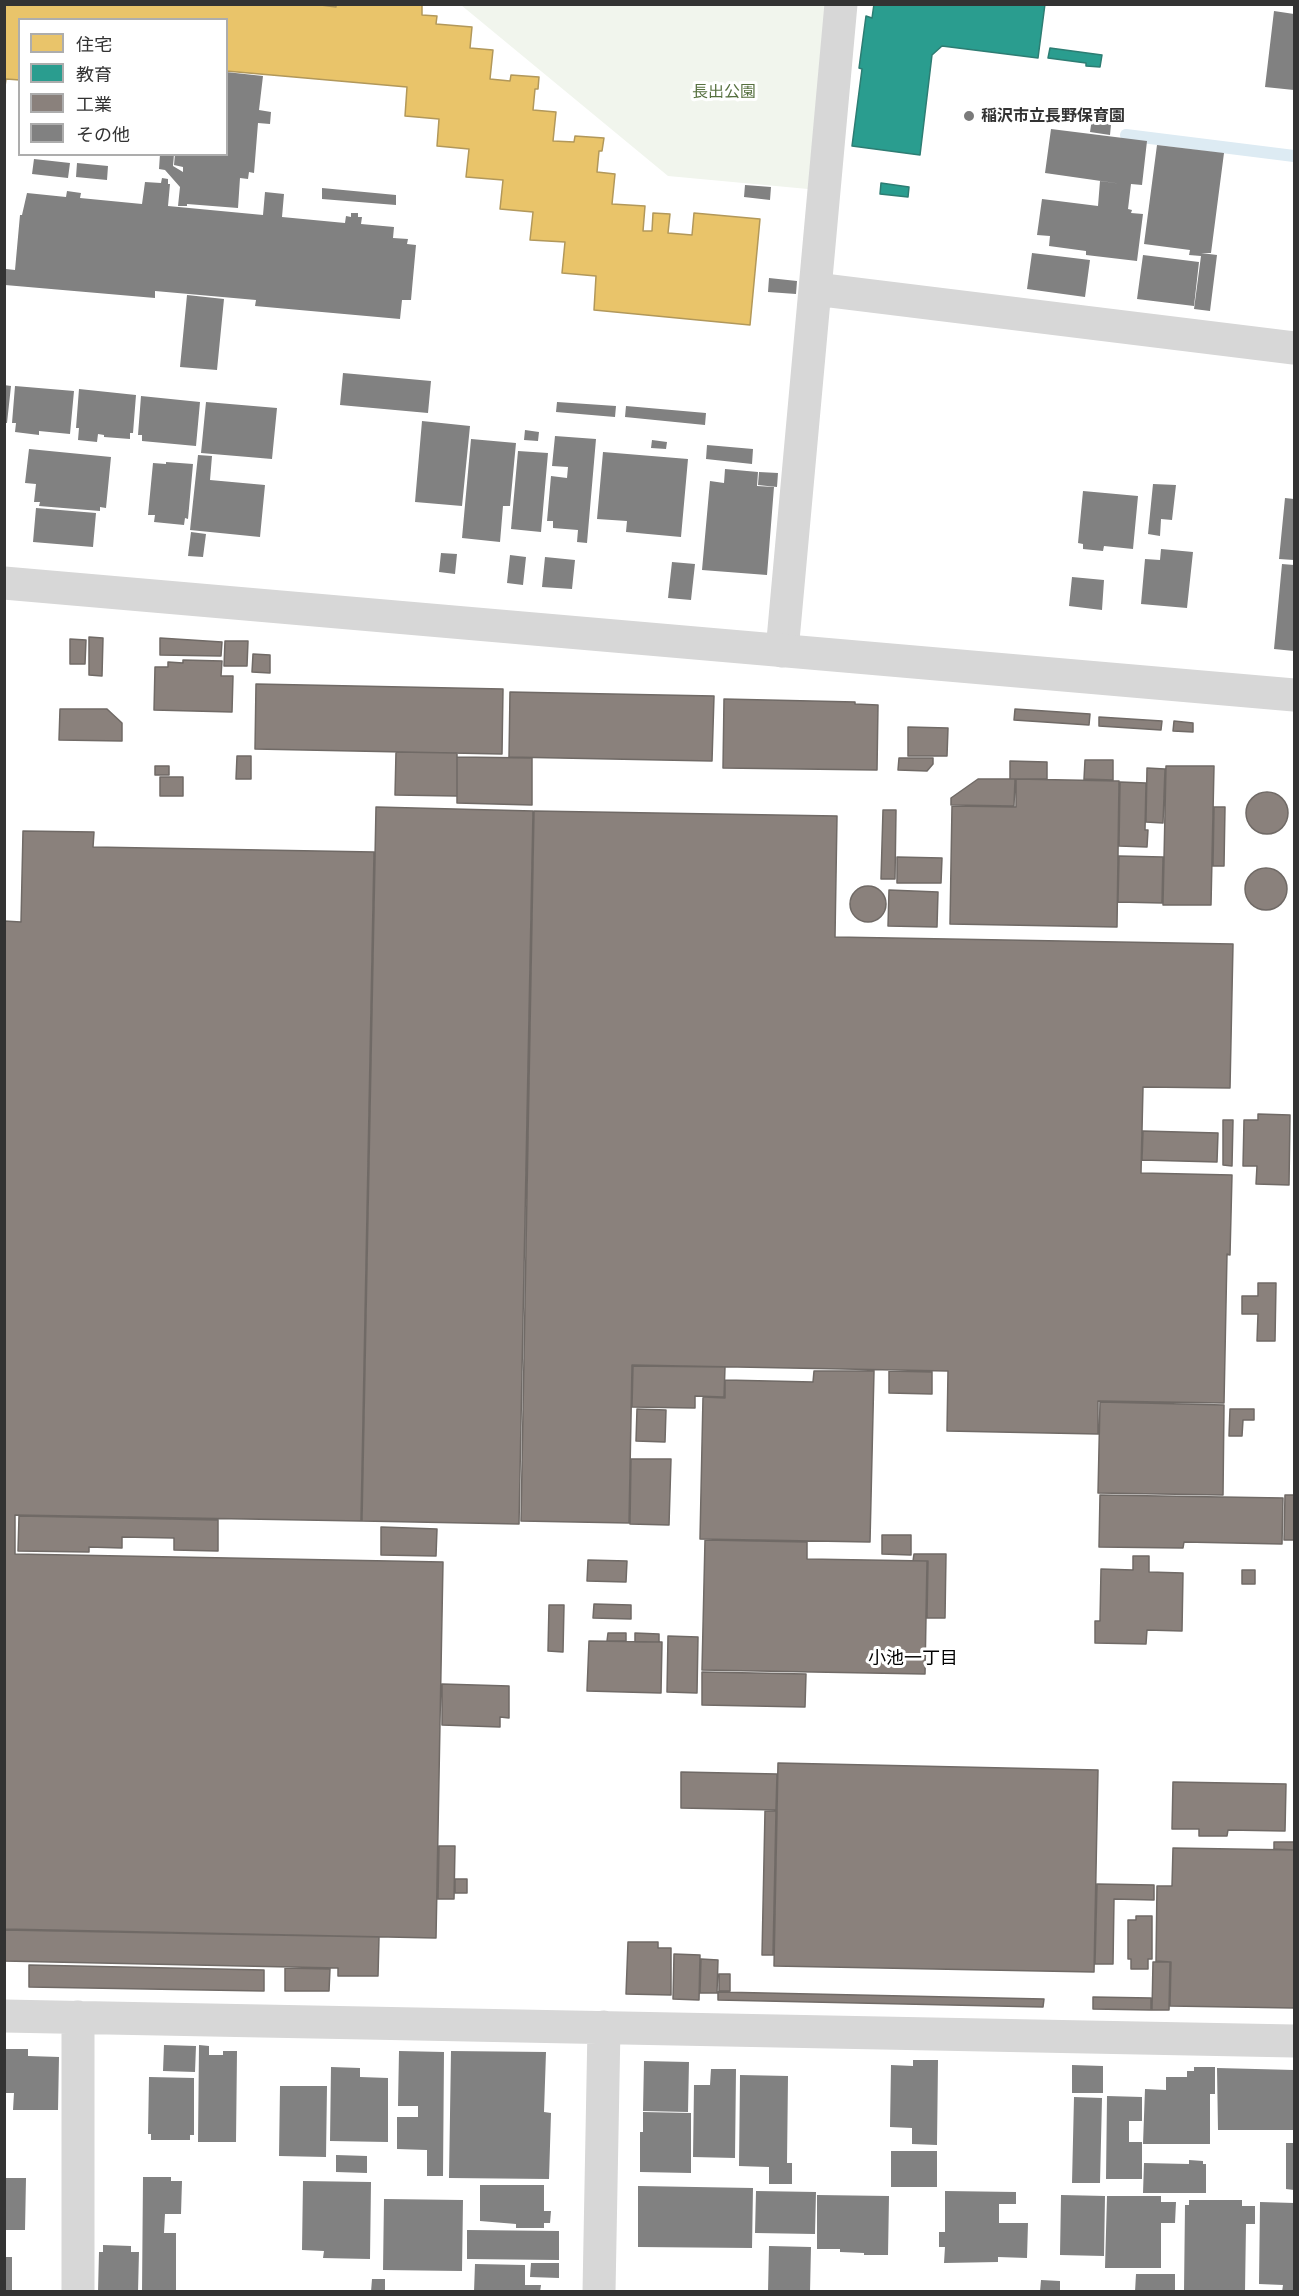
<!DOCTYPE html>
<meta charset="utf-8">
<style>
body{margin:0}
#map{position:relative;width:1299px;height:2296px;overflow:hidden;background:#fff;font-family:Montserrat,"Noto Sans JP",sans-serif}
canvas{display:block}
.frame{position:absolute;inset:0;border:6px solid #333;pointer-events:none}
.legend{position:absolute;left:18px;top:18px;width:210px;height:138px;box-sizing:border-box;background:#fff;border:2px solid #adadad;margin:0;padding:8px 10px;list-style:none;font-size:18px;color:#333}
.legend li{display:flex;align-items:center;gap:12px;height:30px}
.legend b{width:30px;border:2px solid #adadad}
</style>
<div id="map">
<canvas width="1299" height="2296"></canvas>
<div class="frame"></div>
<ul class="legend">
<li><b style="height:16px;background:#e9c46a"></b>住宅</li>
<li><b style="height:16px;background:#2a9d8f"></b>教育</li>
<li><b style="height:16px;background:#8a817c"></b>工業</li>
<li><b style="height:16px;background:#818181"></b>その他</li>
</ul>
</div>
<script>
const c = document.querySelector('canvas').getContext('2d');
c.lineJoin = 'round';
function fill(path, color) { c.fillStyle = color; c.fill(path, 'evenodd'); }
function trace(path, color, width, dash) { c.strokeStyle = color; c.lineWidth = width; c.lineCap = dash ? 'butt' : 'round'; c.setLineDash(dash || []); c.stroke(path); }
function drawText(font, color, halo, rows, align = 'center') {
  c.font = font + ' Montserrat,"Noto Sans JP",sans-serif'; c.lineWidth = 6; c.setLineDash([]); c.textBaseline = 'middle'; c.strokeStyle = halo; c.fillStyle = color; for (const [text, x, y, turn = 0] of rows) {
    c.save(); c.translate(x, y); c.rotate((+turn || 0) * Math.PI / 180); c.textAlign = isNaN(turn) ? turn : align; if (halo) c.strokeText(text, 0, 0); c.fillText(text, 0, 0); c.restore();
  }
}
const green = new Path2D(`
 M461,5H825L808,189L668,176Z`);
const homes = new Path2D(`
 M4,4H313L336,7V4H422V15L437,16L436,24L472,27L470,48L493,50L490,79L510,81L511,75L539,77L538,89H535L533,110L556,112L553,141L574,142L575,136L604,138L602,151H599L597,172L615,174L612,204L645,206L643,231H652L653,213L670,214L668,233L692,235L694,213L760,219L750,325L594,310L596,276L562,273L565,242L530,240L533,212L500,209L503,180L466,177L469,149L437,146L439,119L405,116L407,87L226,71V20H20V80L6,79L4,94Z`);
const schools = new Path2D(`
 M874,4H1045L1038,58L942,46L932,55L920,155L852,146L862,69L859,68L866,16L872,18Z
 M1050,48L1102,55L1100,67L1086,66V63L1048,58Z
 M881,183L909,187L908,197L880,194Z`);
const industry = new Path2D(`
 M89,637L103,638L102,676L89,675Z
 M160,638L222,642L221,656L160,655Z
 M70,639L86,640L85,664H70Z
 M225,641H248L247,666H224Z
 M253,654L270,655V673L252,672Z
 M183,660L222,661L221,676H233L232,712L154,710L155,667H168V662L183,663Z
 M256,684L503,689L502,754L255,749Z
 M510,692L714,696L712,761L509,757Z
 M724,699L855,702V704L878,705L877,770L723,768Z
 M60,709H107L122,723V741L59,740Z
 M1015,709L1090,714L1089,725L1014,720Z
 M1099,717L1162,721L1161,730L1099,726Z
 M1174,721L1193,723V732L1173,731Z
 M908,727L948,728L947,756H908Z
 M396,752L457,753V796L395,795Z
 M237,756H251V779H236Z
 M457,757L532,758V805L457,803Z
 M899,758H933V764L927,771L898,770Z
 M1085,760H1113V780L1084,779Z
 M1010,761L1047,762V779H1010Z
 M155,766H169V775H155Z
 M1166,766H1214L1211,905H1163Z
 M1147,768L1165,769L1163,823L1146,822Z
 M160,777H183V796H160Z
 M978,779H1015L1014,806L951,805V798Z
 M1016,779L1119,781L1117,927L950,924L952,806L1016,807Z
 M1120,782L1146,783L1145,830H1148L1147,847L1119,846Z
 M1246 813a21 21 0 1 1 42 0a21 21 0 1 1-42 0Z
 M376,807L533,811L519,1524L362,1521Z
 M1214,807H1225L1224,866H1213Z
 M883,810H896L895,879H881Z
 M534,811L837,816L835,937L1233,944L1230,1088L1143,1087L1141,1173L1232,1175L1230,1255L1227,1254L1224,1403L1098,1401V1434L947,1431L948,1371L632,1365L629,1523L521,1521Z
 M23,831L94,832L93,847L374,852L361,1521L15,1515V1554L443,1562L436,1938L4,1929V921L21,922Z
 M1119,856L1163,857L1162,903L1118,902Z
 M897,857L942,858L941,883H897Z
 M1245 889a21 21 0 1 1 42 0a21 21 0 1 1-42 0Z
 M850 904a18 18 0 1 1 36 0a18 18 0 1 1-36 0Z
 M889,890L938,892L937,927L888,926Z
 M1258,1114L1290,1115L1289,1185L1256,1184L1257,1166H1243L1244,1120H1258Z
 M1223,1120H1233L1232,1166L1223,1165Z
 M1143,1131L1218,1133L1217,1162L1142,1160Z
 M1258,1283H1276L1275,1341H1257L1258,1314H1242V1296H1258Z
 M633,1366L725,1367L724,1397L695,1396V1408L632,1407Z
 M814,1371H874L870,1542L700,1539L703,1397L725,1398V1380L813,1382Z
 M889,1371L932,1372V1394L889,1393Z
 M1100,1402L1224,1405L1223,1495L1098,1493Z
 M637,1409L666,1410L665,1442L636,1441Z
 M1230,1409H1254V1420H1243L1242,1436H1229Z
 M631,1459H671L669,1525L630,1524Z
 M1100,1495L1283,1498L1282,1544L1184,1542L1183,1548L1099,1547Z
 M1285,1495H1294V1540H1284Z
 M19,1516L218,1520V1551L174,1550V1538L122,1537V1548L89,1547V1552L18,1551Z
 M381,1527L437,1529L436,1556L381,1555Z
 M882,1535H911V1555L882,1554Z
 M705,1540L807,1542V1559L927,1561L925,1674L702,1670Z
 M914,1554H946L945,1618H927L928,1561H913Z
 M1133,1556H1149V1572L1183,1573L1182,1631L1147,1630L1146,1644L1095,1643V1621H1100L1101,1569L1133,1570Z
 M588,1560L627,1561L626,1582L587,1581Z
 M1242,1570H1255V1584H1242Z
 M594,1604L631,1605V1619L593,1618Z
 M549,1605H564L563,1652L548,1651Z
 M608,1633H626V1641H607Z
 M635,1633L659,1634V1642H635Z
 M668,1636L698,1637L697,1693L667,1692Z
 M589,1641L662,1642L661,1693L587,1691Z
 M702,1672L806,1674L805,1707L702,1705Z
 M442,1684L509,1686V1718L500,1717V1727L442,1725Z
 M778,1763L1098,1770L1094,1972L774,1966Z
 M681,1772L777,1774L776,1810L681,1808Z
 M1173,1782L1286,1784L1285,1831L1228,1830L1227,1836H1199V1829H1172Z
 M765,1811H776L773,1955H762Z
 M1274,1842H1294V1850L1274,1849Z
 M439,1846H455L454,1899H438Z
 M1173,1848L1294,1850V2008L1170,2006L1171,1962L1156,1961L1157,1886H1172Z
 M455,1879H467V1893H455Z
 M1097,1884L1154,1885V1900L1114,1899L1113,1964H1095Z
 M1136,1916H1152V1959H1148V1969H1131V1959H1128V1920H1136Z
 M4,1930L379,1937L378,1976H338V1968L4,1961Z
 M628,1942H658V1948H671V1995L626,1994Z
 M674,1954L700,1955L699,2000L673,1999Z
 M701,1959L718,1960L717,1993H700Z
 M1153,1962H1170L1169,2010H1152Z
 M29,1965L264,1970V1991L29,1987Z
 M285,1968L330,1969L329,1991H285Z
 M719,1974H730V1991H719Z
 M718,1992L1044,1999L1043,2007L718,2000Z
 M1093,1997L1151,1998V2010L1093,2009Z`);
const stream = new Path2D(`
 M1126,135L1294,156`);
const building = new Path2D(`
 M1274,11L1294,14V90L1265,87Z
 M226,72L263,76L259,110L271,112L270,124L258,123L254,173L249,172L248,179L240,178L238,208L187,204V206H178L180,187L165,170L159,169L160,154H174L173,166L183,172V167L174,165L175,154H226Z
 M1093,112L1112,114L1110,135L1090,132Z
 M1051,129L1147,141L1142,185L1131,184L1128,209L1132,210L1131,213L1143,214L1137,261L1086,255V251L1049,246L1050,236L1037,235L1042,199L1098,206L1100,181L1122,184L1045,173Z
 M1157,145L1224,153L1211,253H1201L1217,255L1210,311L1194,309L1201,256L1189,255L1190,250L1144,244Z
 M34,159L70,163L68,178L32,174Z
 M77,163L108,166L107,180L76,177Z
 M162,178L168,179V184H170L168,206L263,215L265,192L284,194L282,217L345,223L346,216L351,217V213H358V217H362L361,224L394,227L393,238L408,239L407,244L416,245L411,300H402L400,319L255,306L256,300L155,291V298L5,285L6,269L15,270L20,215H22L27,193L66,197L67,191L81,193L80,198L142,204L145,182L161,183Z
 M745,185L771,187L770,200L744,197Z
 M322,188L396,195V205L322,199Z
 M1032,253L1090,260L1085,297L1027,289Z
 M1143,255L1199,262L1194,306L1137,299Z
 M769,278L797,281L796,294L768,292Z
 M187,295L224,299L217,370L180,367Z
 M343,373L431,381L428,413L340,405Z
 M4,385L11,386L7,423H4Z
 M15,386L74,391L70,434L39,431V435L15,432L16,423H12Z
 M79,389L136,395L133,433H130V439L104,437V435L98,434L97,442L78,440L79,428H76Z
 M141,396L200,402L196,446L142,441V435H138Z
 M206,402L277,408L272,459L201,453Z
 M557,402L616,406L615,417L556,412Z
 M626,406L706,413L705,425L625,417Z
 M422,421L470,426L462,506L415,502Z
 M525,430L539,432L538,441L524,440Z
 M555,436L596,439L587,543L577,542L578,530L553,528V521H547L551,476L567,478L568,467L552,466Z
 M471,439L516,443L510,506H503L500,542L462,538Z
 M652,440L667,442L666,449L651,448Z
 M707,445L753,449L752,464L706,459Z
 M29,449L111,457L106,508L100,507V511L39,506L40,502H34L36,484L25,483Z
 M518,451L548,453L541,532L511,529Z
 M603,452L688,459L681,537L626,532L627,521L597,519Z
 M198,455L212,456L210,480L265,485L260,537L190,530Z
 M166,462L193,464L188,519L185,518L184,525L154,522L155,515H148L153,463L166,464Z
 M725,469L758,472L757,486L774,487L767,575L702,570L710,481L724,483Z
 M759,472L778,473L777,487L758,485Z
 M1153,484L1176,485L1172,520L1161,519L1160,536L1148,534Z
 M1083,491L1138,496L1133,549L1104,546L1103,551L1083,549V544L1078,543Z
 M1285,498L1294,499V560L1279,559Z
 M36,508L96,513L93,547L33,542Z
 M191,532L206,534L203,557L188,556Z
 M1161,549L1193,552L1187,608L1141,604L1145,559L1160,560Z
 M441,553L457,554L455,574L439,572Z
 M510,555L526,557L523,585L507,583Z
 M545,557L575,560L572,589L542,587Z
 M672,562L695,564L691,600L668,598Z
 M1282,564L1294,565V651L1274,649Z
 M1072,577L1104,580L1102,610L1069,606Z
 M164,2045L196,2046L195,2072L163,2071Z
 M199,2045L209,2046V2055H223V2051H237L236,2142H198Z
 M4,2049H28V2056L59,2057L58,2110H13L14,2093H4Z
 M399,2051L444,2052L443,2176H427V2150L397,2149V2117H431H418V2106H398Z
 M451,2051L546,2052L544,2112L551,2113L549,2179L449,2178Z
 M913,2060H938L937,2145L912,2144V2128L890,2127L891,2065L913,2066Z
 M644,2061L689,2062L688,2112L643,2111Z
 M1072,2065L1103,2066V2093H1072Z
 M331,2067L360,2068V2077L388,2078V2142L330,2141Z
 M1194,2067H1215V2094H1210V2144H1143L1145,2089L1166,2090V2077H1187V2071H1194Z
 M1217,2068L1294,2070V2130H1218Z
 M711,2069H736L735,2158L693,2157L694,2085H710Z
 M740,2075L788,2076L787,2163H792V2184H769V2167L739,2166Z
 M149,2077L194,2078V2135H190V2140H151V2134H148Z
 M280,2086H327L326,2157L279,2156Z
 M1107,2096L1142,2097V2121H1129V2142H1142V2179H1106Z
 M1074,2097L1102,2098L1100,2183H1072Z
 M643,2112L691,2113V2173L640,2172V2132H643Z
 M1286,2143H1294V2190L1286,2189Z
 M891,2151H937V2187H891Z
 M336,2155L367,2156V2173L336,2172Z
 M1189,2160L1203,2161V2164H1206V2193H1143L1144,2163L1189,2164Z
 M143,2177H171V2181H182L181,2214H165L164,2233H176V2292H142Z
 M4,2178H26L25,2230H4Z
 M303,2181L371,2182L370,2259L323,2258L324,2251L302,2250Z
 M480,2185H544V2211H551L550,2223H544V2228H516V2224L480,2221Z
 M638,2186L753,2188L752,2248L638,2247Z
 M756,2191L816,2192L815,2234L755,2233Z
 M945,2191L1016,2192V2204H999V2223H1028L1027,2258L998,2257V2262L944,2263L945,2247H939V2232H945Z
 M817,2195L889,2196L888,2255H864V2253L840,2252V2249H817Z
 M1061,2195L1105,2196L1104,2256L1060,2255Z
 M1107,2196H1161V2202H1176L1175,2223H1161V2268H1105Z
 M384,2199L463,2200L462,2271L383,2270Z
 M1189,2200H1242V2206H1255V2224H1246L1245,2292H1184L1185,2205H1189Z
 M1260,2202L1294,2203V2292H1282L1283,2285L1259,2284Z
 M467,2230L559,2231V2260L467,2259Z
 M103,2245L131,2246V2252H139L138,2292H98L99,2252H103Z
 M769,2246L811,2247L810,2292H768Z
 M4,2257H12V2292H4Z
 M531,2263H559V2278L530,2277Z
 M475,2264L525,2265V2285H541L540,2292H474Z
 M1136,2274H1175V2292H1135Z
 M372,2279H385V2292H371Z
 M1041,2280L1060,2281V2292H1040Z`);
const minor = new Path2D(`
 M815,289L1294,348
 M782,651L841,4
 M4,2016L1294,2041
 M78,2017V2292
 M599,2292L604,2027`);
const tertiary = new Path2D(`
 M4,583L1294,695`);
const markers = [
 [969,116,6,"#7a7a7a"]
];
const parkNames = [
 ["長出公園",724,92]
];
const poiNames = [
 ["稲沢市立長野保育園",981,116]
];
const neighbourhoodNames = [
 ["小池一丁目",913,1659]
];
fill(green, '#f1f5ed');
fill(homes, '#e9c46a');
trace(homes, '#b2985a', 1.5);
fill(schools, '#2a9d8f');
trace(schools, '#2d7d73', 1.5);
fill(industry, '#8a817c');
trace(industry, '#706a66', 1.5);
trace(stream, '#ddebf3', 12);
fill(building, '#818181');
trace(minor, '#d7d7d7', 33);
trace(tertiary, '#d7d7d7', 33);
for (const [x, y, r, color] of markers) { const dot = new Path2D(); dot.arc(x, y, r, 0, 2 * Math.PI); c.fillStyle = color; c.fill(dot); trace(dot, '#fff', 2); }
drawText('16px', '#56703f', '#fff', parkNames);
drawText('bold 16px', '#333', '#fff', poiNames, 'left');
drawText('18px', '#000', '#fff', neighbourhoodNames);
</script>
